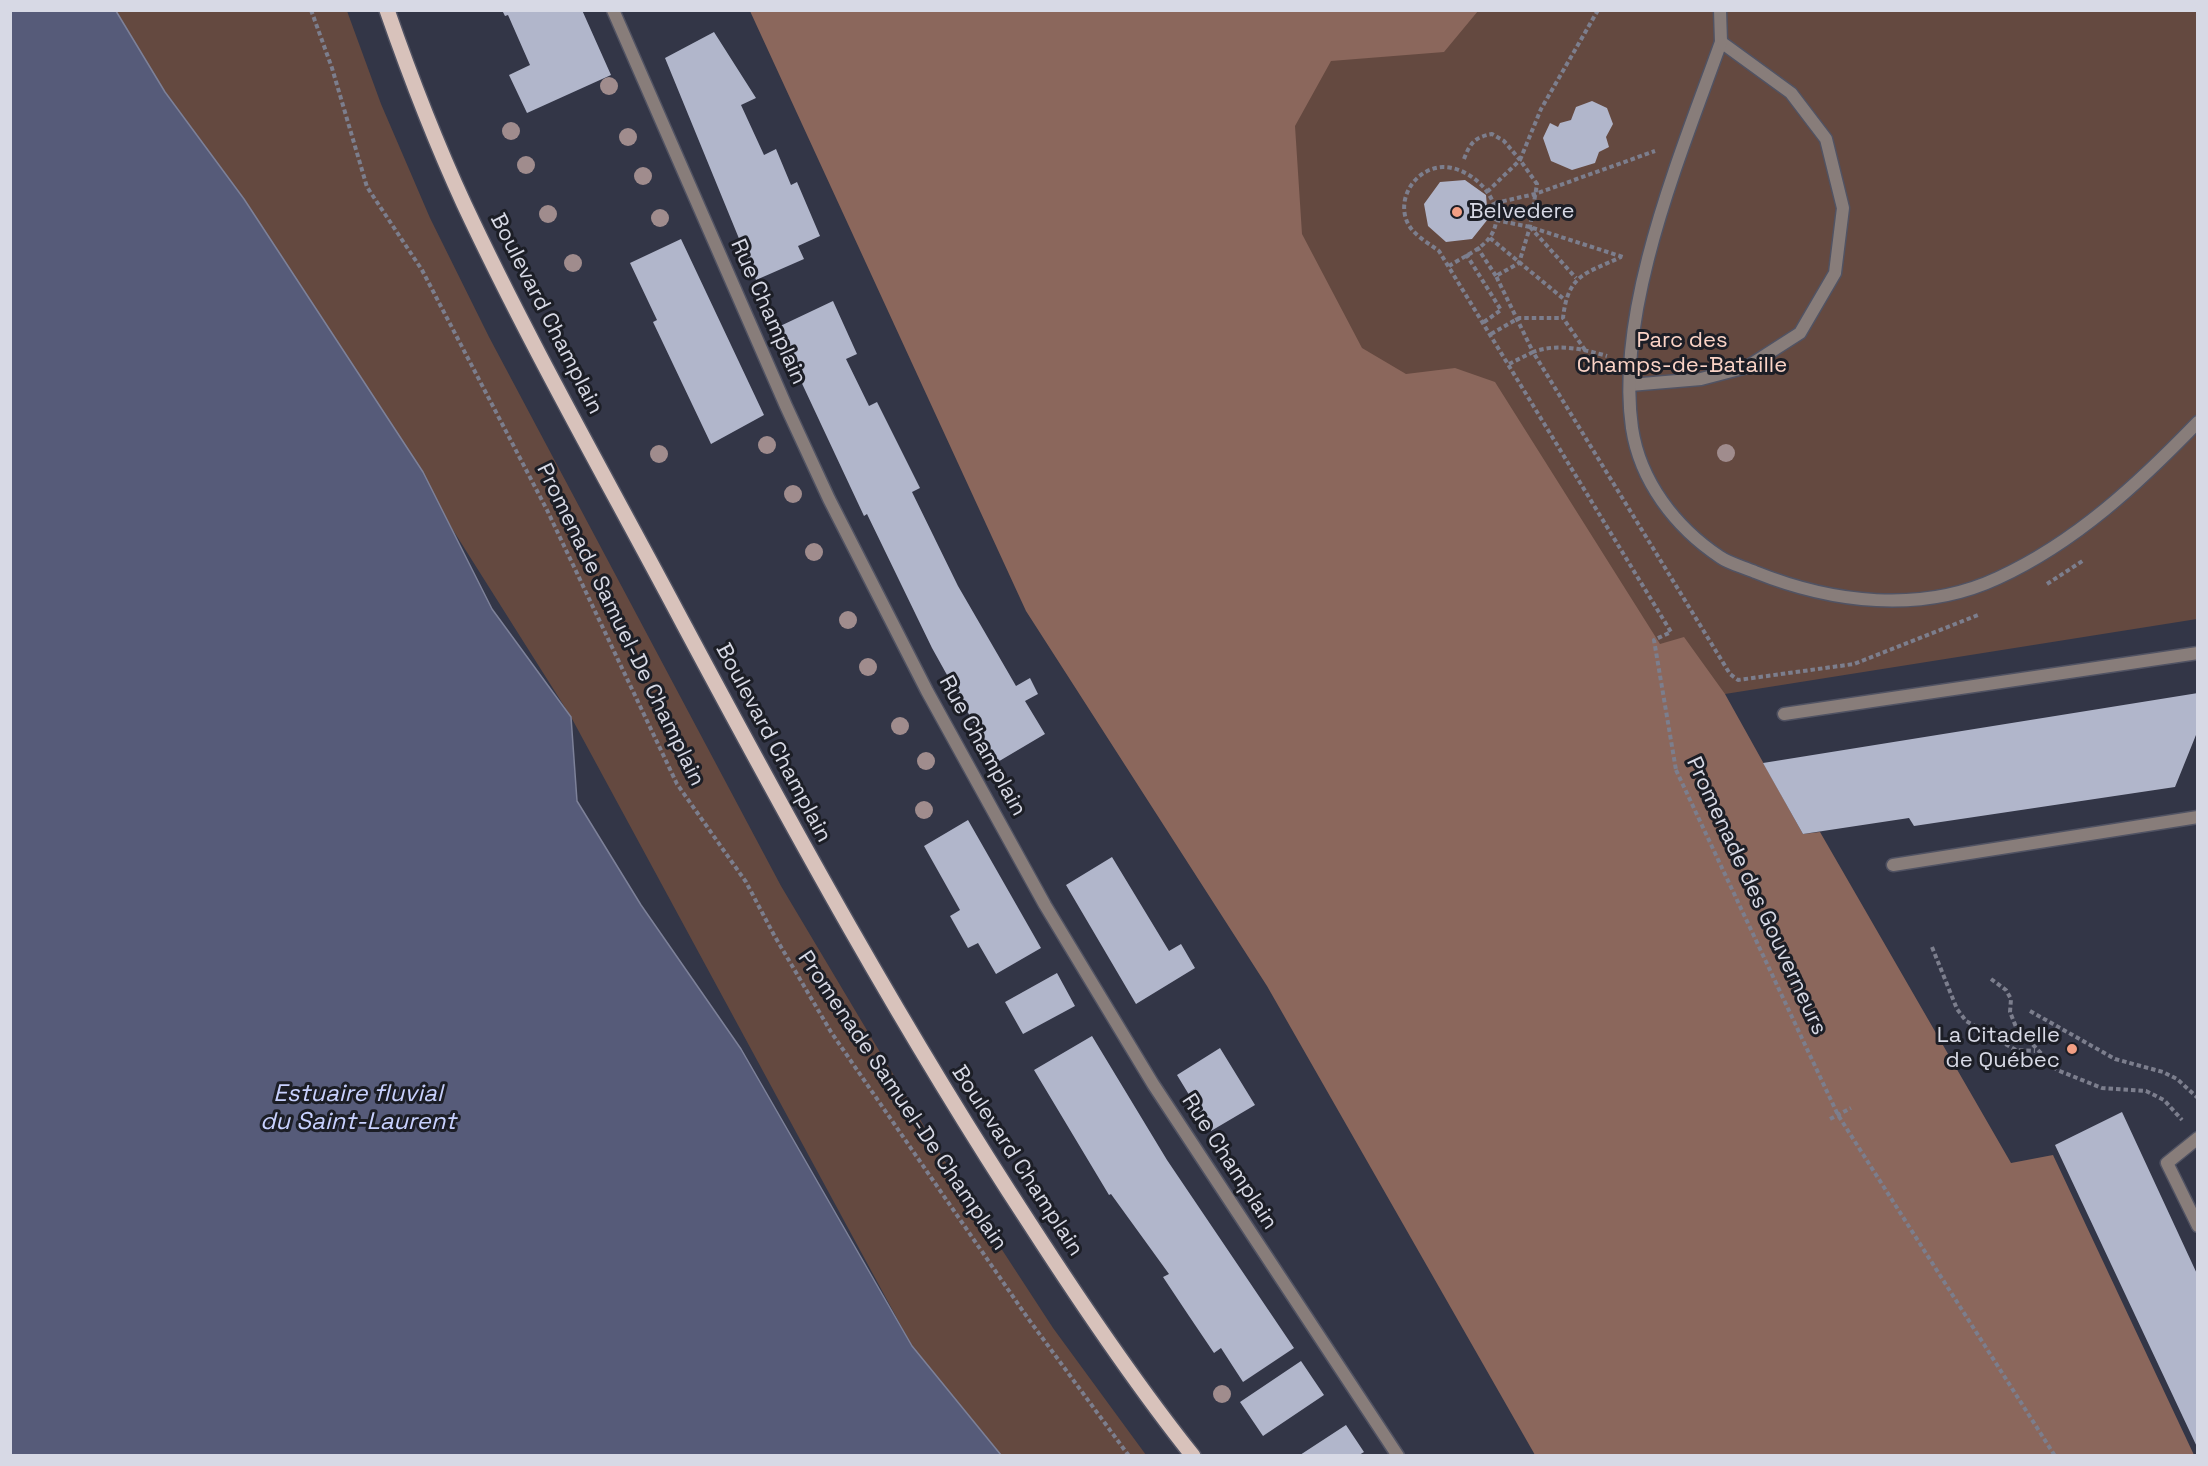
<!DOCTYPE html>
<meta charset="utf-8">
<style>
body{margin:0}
#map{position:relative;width:2208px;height:1466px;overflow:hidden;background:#333647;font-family:"Space Grotesk",sans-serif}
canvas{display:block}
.frame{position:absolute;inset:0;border:12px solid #d7d9e5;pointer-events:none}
</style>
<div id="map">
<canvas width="2208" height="1466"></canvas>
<div class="frame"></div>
</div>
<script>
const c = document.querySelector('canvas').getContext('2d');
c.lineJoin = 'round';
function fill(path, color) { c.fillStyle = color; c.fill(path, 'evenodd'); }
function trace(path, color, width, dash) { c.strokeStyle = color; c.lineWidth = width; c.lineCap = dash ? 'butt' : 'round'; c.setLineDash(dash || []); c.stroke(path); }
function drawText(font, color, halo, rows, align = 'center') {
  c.font = font + ' "Space Grotesk",sans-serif'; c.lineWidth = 6; c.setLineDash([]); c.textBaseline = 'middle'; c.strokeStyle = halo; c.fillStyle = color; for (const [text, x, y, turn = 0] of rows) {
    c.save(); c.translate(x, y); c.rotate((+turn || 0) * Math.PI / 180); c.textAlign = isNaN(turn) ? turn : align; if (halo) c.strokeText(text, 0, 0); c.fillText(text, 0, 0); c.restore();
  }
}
const green = new Path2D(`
 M116,11H347L381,104L430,218L489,337L781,886L952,1173L1053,1328L1146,1455H1001L912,1346L571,717L244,199L165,92Z
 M1125,11H2197V619L1725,694L1520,806Z`);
const forest = new Path2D(`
 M750,11H1478L1444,52L1331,61L1295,126L1302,234L1362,348L1406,374L1455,368L1495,382L1660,644L1684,637L1725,694L1803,834L1820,832L2011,1163L2053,1155L2194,1455H1535L1267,986L1026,611Z`);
const water = new Path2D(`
 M10,11H116L165,92L244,199L423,472L492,609L571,717L577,801L641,905L741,1049L912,1346L1001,1455H11Z`);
const building = new Path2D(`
 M502,10H582L611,75L527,113L509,75L530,65L508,15L505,16Z
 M714,32L756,98L741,105L764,155L776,149L791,185L797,182L820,236L798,246L804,259L756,280L665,58Z
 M1592,101L1607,108L1613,124L1606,137L1609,147L1599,152L1595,163L1572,170L1551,161L1543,138L1550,123L1558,127L1560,123L1571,120L1576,107Z
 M1465,180L1486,195L1488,219L1472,239L1446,242L1428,226L1424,204L1440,182Z
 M681,239L764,415L711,444L653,322L657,320L630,263Z
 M833,301L857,354L846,359L869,406L877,402L920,488L912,492L958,586L1016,686L1030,678L1038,694L1025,701L1045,734L996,763L932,648L867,514L864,516L776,328Z
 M2198,693V730L2175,787L1914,826L1909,818L1803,834L1763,763Z
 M968,820L1041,948L996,974L978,943L968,948L950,916L960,910L924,846Z
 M1112,857L1169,951L1181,944L1195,968L1136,1004L1066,885Z
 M1057,973L1075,1006L1023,1034L1005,1002Z
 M1092,1036L1167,1160L1294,1348L1243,1382L1221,1348L1214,1353L1189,1316L1163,1277L1169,1274L1111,1194L1109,1195L1034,1070Z
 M1220,1048L1255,1105L1211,1131L1177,1075Z
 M2122,1112L2198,1276V1449L2055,1145Z
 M1301,1361L1324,1395L1263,1436L1240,1402Z
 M1346,1425L1364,1452L1359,1455H1300Z`);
const path = new Path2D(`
 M311,10L332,68L367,187L422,270L547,510L677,784L746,882L774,935L831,1032L1027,1317L1129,1456
 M1598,10L1541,109L1520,160L1537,184L1530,227L1519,263L1496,276L1533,352C1557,343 1583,349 1607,356
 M1464,159C1470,143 1475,137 1492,134L1504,141L1520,160L1488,191
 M1495,203L1535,194L1655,151
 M1496,220L1530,227L1623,257
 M1530,227L1576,278
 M1490,238L1565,300
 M1477,247L1496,276
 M1466,254L1501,310L1484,322
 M1449,266C1461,258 1482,249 1490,237C1511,207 1475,167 1443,167C1417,168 1398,195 1406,219C1411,234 1427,242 1439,251L1671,632L1654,640L1676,770
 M1491,334L1519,318H1563
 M1585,350L1563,318C1568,274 1585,274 1621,257
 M1509,364L1533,352L1730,674L1738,680L1854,664L1978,615
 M2047,584L2084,560
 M1932,947L1957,1009L1966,1021L2016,1050L2035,1051
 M1991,979L2006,990L2011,999L2010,1012L2016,1027L2057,1070L2102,1088L2146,1091L2164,1100L2182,1120
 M2030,1011L2115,1059L2163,1072L2177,1079L2198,1098
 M1830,1119L1851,1108`);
const service = new Path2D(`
 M1630,385L1701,379L1747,367L1800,333L1835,273L1843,208L1826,139L1791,93L1721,42
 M1784,714L2198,653
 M1893,865L2198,817
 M2198,1138L2167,1163L2198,1226`);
const minor = new Path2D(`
 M613,10L786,406L829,499L927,691L1045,905L1153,1084L1398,1456
 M1720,10L1721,42C1681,154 1615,309 1632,428C1640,481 1675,527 1720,557C1730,564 1744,567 1755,572C1832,603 1921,614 1998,578C2076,542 2138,484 2198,422`);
const primary = new Path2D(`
 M387,10C410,76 435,141 464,204C531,347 610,485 684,625C793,829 903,1030 1030,1224C1081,1303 1134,1382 1193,1456`);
const pathBridge = new Path2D(`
 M1676,770L1838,1115L2055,1456`);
const trees = [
 [609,86],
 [511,131],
 [628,137],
 [526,165],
 [643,176],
 [548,214],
 [660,218],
 [573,263],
 [767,445],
 [1726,453],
 [659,454],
 [793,494],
 [814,552],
 [848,620],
 [868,667],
 [900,726],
 [926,761],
 [924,810],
 [1222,1394]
];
const markers = [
 [1457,212,6,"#f39f84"],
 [2072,1049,6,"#f39f84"]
];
const poiNames = [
 ["Belvedere",1469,212],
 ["La Citadelle",2060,1036,"right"],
 ["de Québec",2060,1061,"right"]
];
const streetNames = [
 ["Rue Champlain",768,312,66],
 ["Boulevard Champlain",546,314,63],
 ["Promenade Samuel-De Champlain",620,625,64],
 ["Boulevard Champlain",773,743,62],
 ["Rue Champlain",982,746,61],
 ["Promenade des Gouverneurs",1756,896,65],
 ["Promenade Samuel-De Champlain",902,1101,56],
 ["Boulevard Champlain",1017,1161,57],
 ["Rue Champlain",1229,1162,57]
];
const parkNames = [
 ["Parc des",1682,341],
 ["Champs-de-Bataille",1682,366]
];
const waterNames = [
 ["Estuaire fluvial",358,1094],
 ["du Saint-Laurent",358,1122]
];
fill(green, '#644940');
fill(forest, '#8b675c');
fill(water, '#565b79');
trace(water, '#7d8199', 1.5);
fill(building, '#b1b6cb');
trace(service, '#515363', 15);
trace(minor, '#515363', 15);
trace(primary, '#515363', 18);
trace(path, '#7c7e8d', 4, [4.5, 3]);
trace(service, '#887d7a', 12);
trace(minor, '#887d7a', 12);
trace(primary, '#d8c2bb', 15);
trace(pathBridge, '#7c7e8d', 4, [4.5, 3]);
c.fillStyle = '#a08c8d';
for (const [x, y] of trees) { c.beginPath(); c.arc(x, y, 9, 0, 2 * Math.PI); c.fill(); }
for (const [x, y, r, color] of markers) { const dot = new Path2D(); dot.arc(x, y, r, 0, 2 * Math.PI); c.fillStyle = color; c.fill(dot); trace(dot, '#1c1e26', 2); }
drawText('22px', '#d7d9e5', '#1c1e26', poiNames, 'left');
drawText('22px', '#d7d9e5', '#1c1e26', streetNames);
drawText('22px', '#fad3c6', '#1c1e26', parkNames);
drawText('italic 24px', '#c8d1fe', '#1c1e26', waterNames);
</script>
